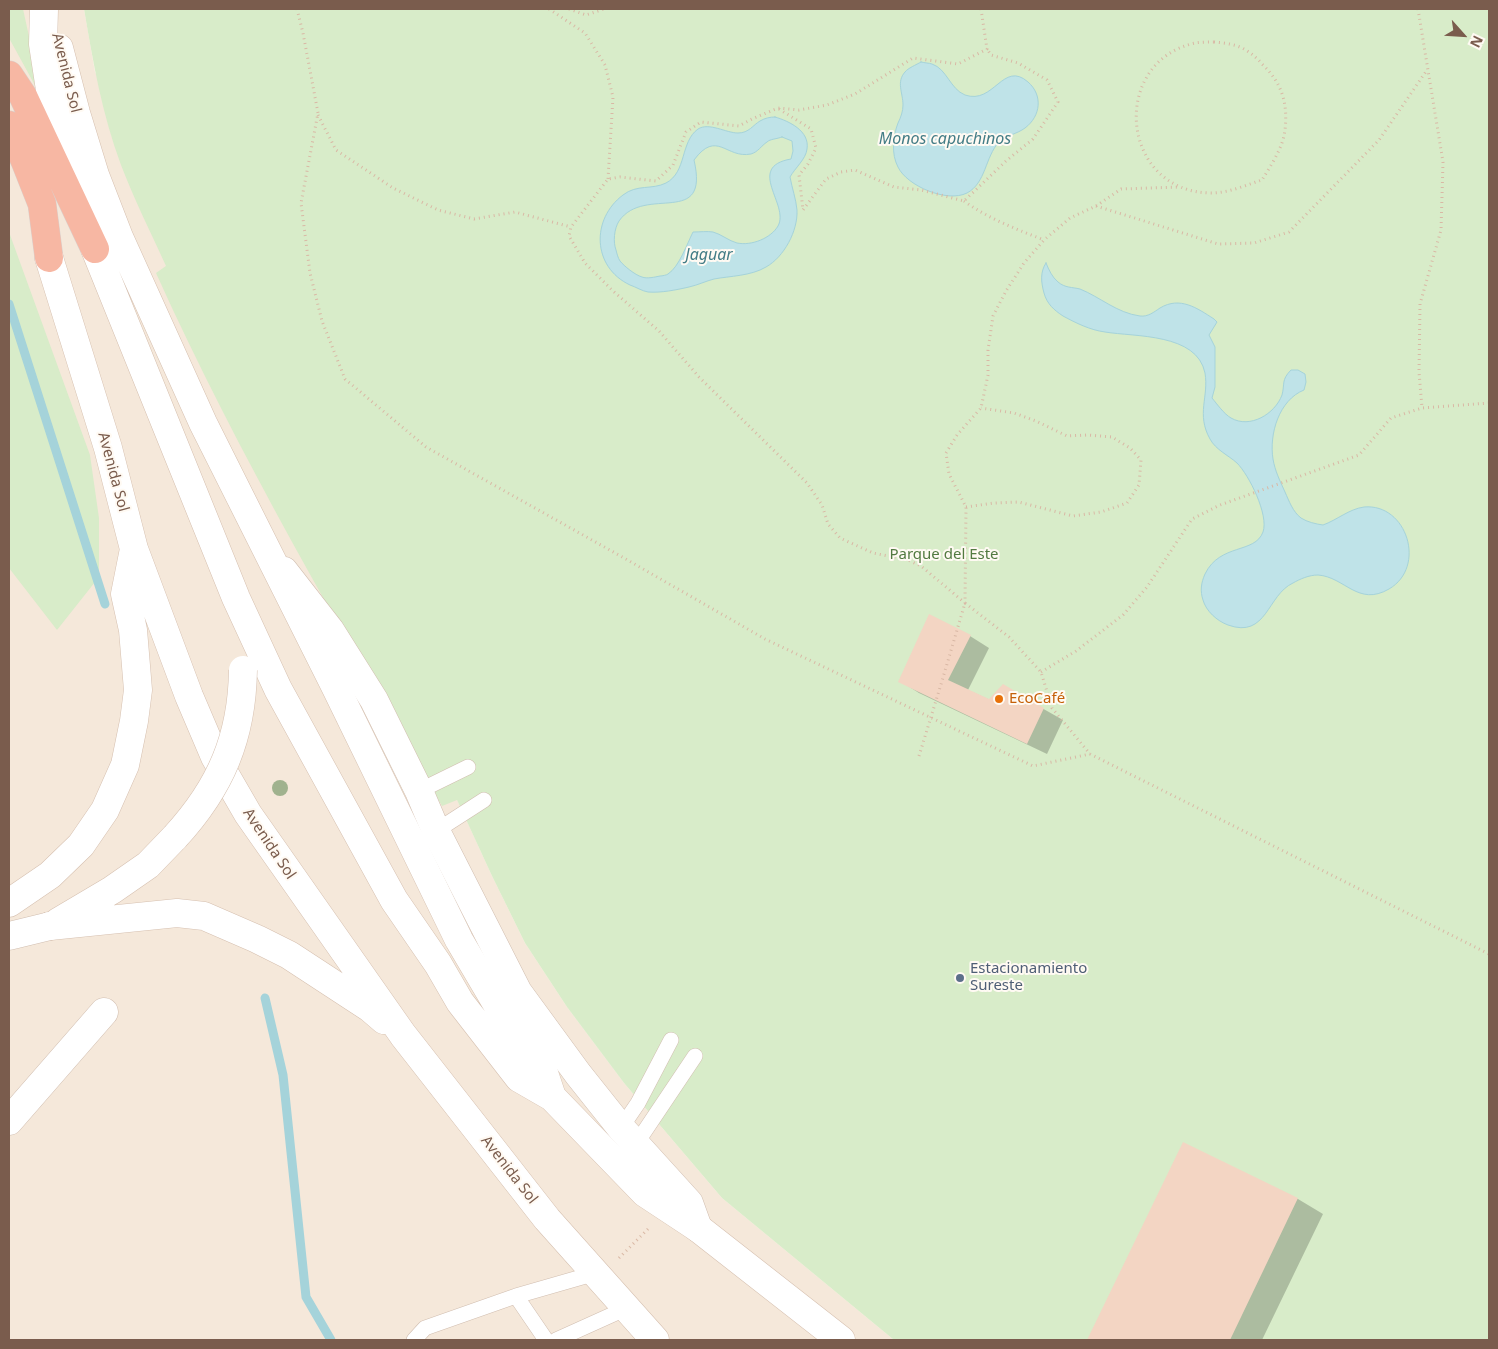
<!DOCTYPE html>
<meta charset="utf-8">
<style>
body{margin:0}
#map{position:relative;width:1498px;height:1349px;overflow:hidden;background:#fdf6ec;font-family:"Noto Sans",sans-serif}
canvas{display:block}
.frame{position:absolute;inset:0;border:10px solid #7a5c4d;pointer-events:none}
.north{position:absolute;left:1438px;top:10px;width:50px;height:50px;-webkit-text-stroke:4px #fffaf3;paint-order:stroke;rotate:116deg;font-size:14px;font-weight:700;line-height:20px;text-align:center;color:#7a5c4d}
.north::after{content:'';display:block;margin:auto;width:18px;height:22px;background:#7a5c4d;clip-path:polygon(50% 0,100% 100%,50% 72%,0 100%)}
</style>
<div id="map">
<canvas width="1498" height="1349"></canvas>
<div class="frame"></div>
<div class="north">N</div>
</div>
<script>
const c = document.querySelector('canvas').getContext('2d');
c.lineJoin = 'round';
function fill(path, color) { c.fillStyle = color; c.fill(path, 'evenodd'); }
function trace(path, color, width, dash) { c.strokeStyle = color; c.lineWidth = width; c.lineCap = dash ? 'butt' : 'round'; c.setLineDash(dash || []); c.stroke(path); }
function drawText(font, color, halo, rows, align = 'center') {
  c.font = font + ' "Noto Sans",sans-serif'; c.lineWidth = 4; c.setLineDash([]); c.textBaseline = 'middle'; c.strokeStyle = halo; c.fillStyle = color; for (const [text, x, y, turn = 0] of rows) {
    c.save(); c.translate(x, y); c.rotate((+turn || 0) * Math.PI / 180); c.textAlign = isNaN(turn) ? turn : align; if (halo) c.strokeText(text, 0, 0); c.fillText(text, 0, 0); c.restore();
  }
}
const residential = new Path2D(`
 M9,9H84L95,72L432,745L492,876L525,943L567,1007L624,1083L722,1198L894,1340H9Z`);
const green = new Path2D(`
 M9,9H23L43,100L9,38Z
 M84,9H1489V1340H894L722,1198L624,1083L567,1007L525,943L492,876L457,800L442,806C342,631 239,457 156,273L166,266C151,233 134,199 121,165C102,114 93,62 84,9Z
 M9,232L90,455L99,518V577L57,630L9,568Z`);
const water = new Path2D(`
 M921,62C925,63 929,63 932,64C947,69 950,89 965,95C994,105 1003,60 1028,82C1043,95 1041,116 1025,128C1017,134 1007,135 999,142C985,157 986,183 967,193C947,203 907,186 898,167C891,154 893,136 898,123C901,117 903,111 903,105C903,93 896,82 905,72C908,68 916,65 921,62Z
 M775,117C789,121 810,131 807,149C806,159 795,168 790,177C792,188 796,199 797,210C798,231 784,257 766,267C751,276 730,276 714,279C706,281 698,285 689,287C676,290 661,293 648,292C642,291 636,287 630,285C592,267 591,219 623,195C637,184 652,190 666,183C687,172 680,142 698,129C709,122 726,133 738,133C749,133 753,125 760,121C765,118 770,117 775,117ZM782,137L792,141L793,151L791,159C745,167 790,205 778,226C771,238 752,246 737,243C729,241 721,234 713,232C707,231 700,232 693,232C687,244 679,267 668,274C667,275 662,276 660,276C655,277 647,279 642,277C635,275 624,266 620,261C618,258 617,254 616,250C613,242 614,229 619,221C645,184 710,229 694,160C717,129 726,159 751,154C758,152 761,146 767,142C770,139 777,139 782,137Z
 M1046,263C1049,270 1052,277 1058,282C1065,288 1072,287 1080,289C1100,297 1117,313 1140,316C1148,317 1154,312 1160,308C1180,296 1197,308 1214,319L1217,322L1209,335L1215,347V387L1212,398C1217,404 1224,414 1231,418C1250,429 1275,414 1282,395C1285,384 1281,380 1291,370H1298L1305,374L1306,382L1304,390C1279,400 1269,434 1273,459C1275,471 1280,481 1285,492C1289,501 1293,512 1301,518C1307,522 1316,524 1323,525C1337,520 1349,509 1364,507C1407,503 1427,567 1389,589C1358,607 1345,577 1318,575C1309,575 1300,579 1293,583C1267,595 1267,639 1228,625C1217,621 1206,611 1203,600C1200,591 1201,583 1205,574C1220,543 1255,554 1263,532C1269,515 1249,475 1237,463C1228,455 1216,450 1210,439C1196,414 1209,397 1205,373C1197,333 1135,337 1105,332C1090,330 1076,323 1063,316C1054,310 1047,304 1044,293C1041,282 1040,272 1046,263Z`);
const shadow = new Path2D(`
 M970,636L989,648L968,690L990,700L1003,686L1063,720L1047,754L919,693L900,681Z
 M1184,1144L1298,1199L1323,1214L1262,1340H1089Z`);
const stream = new Path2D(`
 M9,304L105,604
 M265,998L283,1075L306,1297L331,1340`);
const building = new Path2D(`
 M929,614L971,635L948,680L989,699L1003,684L1044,708L1027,744L898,682Z
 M1183,1142L1298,1198L1230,1340H1087Z`);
const path = new Path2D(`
 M297,9L303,33L318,113L301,203L310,273L322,321L345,379L426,447L624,558L765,639L1033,766L1090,754
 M549,9L585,33L605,65L613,97L608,179
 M569,9L586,15L604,9
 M981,9L987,49L958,64L913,58L855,94L827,105L799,110L778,108L752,119L739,126L701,122L686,132L673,165L656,181L620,177L608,179L571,227L569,236L585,263L613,291L659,331L699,377L807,483L822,505L828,524L840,538L873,553L908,560L921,566L965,603L966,507L949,474L946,453L957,435L981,408L988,375V350L993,316L1006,291L1024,263L1044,240L1070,218L1096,206L1121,189L1180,187
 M1418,9L1443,162L1441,230L1420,304L1419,372L1422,408
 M1214,42C1224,43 1235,44 1244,49C1251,53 1257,58 1262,64C1282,83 1288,103 1285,130C1283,148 1271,165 1262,180C1246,185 1229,193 1211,193C1120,192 1109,62 1195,43C1201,42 1208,42 1214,42Z
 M779,109L811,129L816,148L808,164L799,175L803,210L826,179L841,172L855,170L894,187L921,190L964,201L1006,161L1033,139L1058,102L1047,80L1018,63L991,55L987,49
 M318,115L336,150L393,188L438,210L474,219L515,212L571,227
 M964,201C989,219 1016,229 1044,240
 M1096,206L1218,244L1254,243L1289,232L1379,140L1427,70
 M966,507L994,503L1019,502L1073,516L1101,512L1127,503L1139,485L1141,460L1130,448L1112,437L1088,435L1067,436L1036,421L1014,413L981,408
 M1041,672L1076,651L1123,615L1147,587L1192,519L1220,505L1359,455L1391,418L1422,408L1489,403
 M919,756L942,681L965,603L1009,637L1041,672L1052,708L1090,754L1489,954
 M619,1258L648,1229`);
const lane = new Path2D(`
 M419,791L468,767
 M436,831L484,800
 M621,1128L638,1103L671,1040
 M636,1144L695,1056
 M516,1296L546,1340
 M414,1340L425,1328L516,1296L596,1273
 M556,1340L627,1308`);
const street = new Path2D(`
 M284,571L330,630L374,700L419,791L436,831L518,992L578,1074L621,1128L689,1203L698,1228
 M9,936L50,926
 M9,1121L104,1012`);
const secondary = new Path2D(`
 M44,9L43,44L51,96L62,141L97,221L95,249L236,598L278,689L394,900L438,964L460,1002L519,1078L552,1097L645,1193L698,1228L841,1340
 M59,48L76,113L95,175L119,237L203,423L336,688L459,940L505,1018L520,1040L541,1064L552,1097
 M49,258L108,448L134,549L189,696L215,757L248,814L403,1035L547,1219L655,1340
 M9,903L50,875L81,845L105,810L125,765L134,721L138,690L133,630L125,594L134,549
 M58,922L112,890L148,865L175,837
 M50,926L177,913L204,916L257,939L289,955L370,1008L384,1020`);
const highway = new Path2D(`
 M9,75L23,96L95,249
 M9,125L25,161L42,204L49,258`);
const secondaryBridge = new Path2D(`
 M175,837C221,787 242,737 243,670`);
const trees = [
 [280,788]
];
const markers = [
 [999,699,5,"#e8710a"],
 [960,978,5,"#5c6f8a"]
];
const streetNames = [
 ["Avenida Sol",66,73,76],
 ["Avenida Sol",113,472,75],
 ["Avenida Sol",269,844,56],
 ["Avenida Sol",509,1170,52]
];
const parkNames = [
 ["Parque del Este",944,555]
];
const foodNames = [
 ["EcoCafé",1009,699]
];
const serviceNames = [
 ["Estacionamiento",970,969],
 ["Sureste",970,986]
];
const waterNames = [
 ["Monos capuchinos",945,139],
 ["Jaguar",709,255]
];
fill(residential, '#f5e8da');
fill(green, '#d8ecc9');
fill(water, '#bfe3e8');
trace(water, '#a5d3da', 1);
fill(shadow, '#0003');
trace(stream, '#a5d3da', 9);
fill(building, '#f3d5c3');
trace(lane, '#d1beb0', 16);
trace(street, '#d1beb0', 29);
trace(secondary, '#d6c0b0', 29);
trace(highway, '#dad1cd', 29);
trace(path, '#d9b8a5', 3, [1, 4]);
trace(lane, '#fff', 15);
trace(street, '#fff', 28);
trace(secondary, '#fff', 28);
trace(highway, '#f7b7a3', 28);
trace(secondaryBridge, '#d6c0b0', 29, []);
trace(secondaryBridge, '#fff', 28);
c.fillStyle = '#a0b28e';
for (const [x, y] of trees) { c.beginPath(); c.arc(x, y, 8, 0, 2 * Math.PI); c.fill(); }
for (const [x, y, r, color] of markers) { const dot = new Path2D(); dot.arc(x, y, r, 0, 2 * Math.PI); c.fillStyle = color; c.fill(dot); trace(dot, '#fffaf3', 2); }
drawText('15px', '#7a5c4d', '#fffaf3', streetNames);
drawText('15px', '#537a41', '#fffaf3', parkNames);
drawText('15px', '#c56008', '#fffaf3', foodNames, 'left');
drawText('15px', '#4e5e75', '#fffaf3', serviceNames, 'left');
drawText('italic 16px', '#437c86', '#fffaf3', waterNames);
</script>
